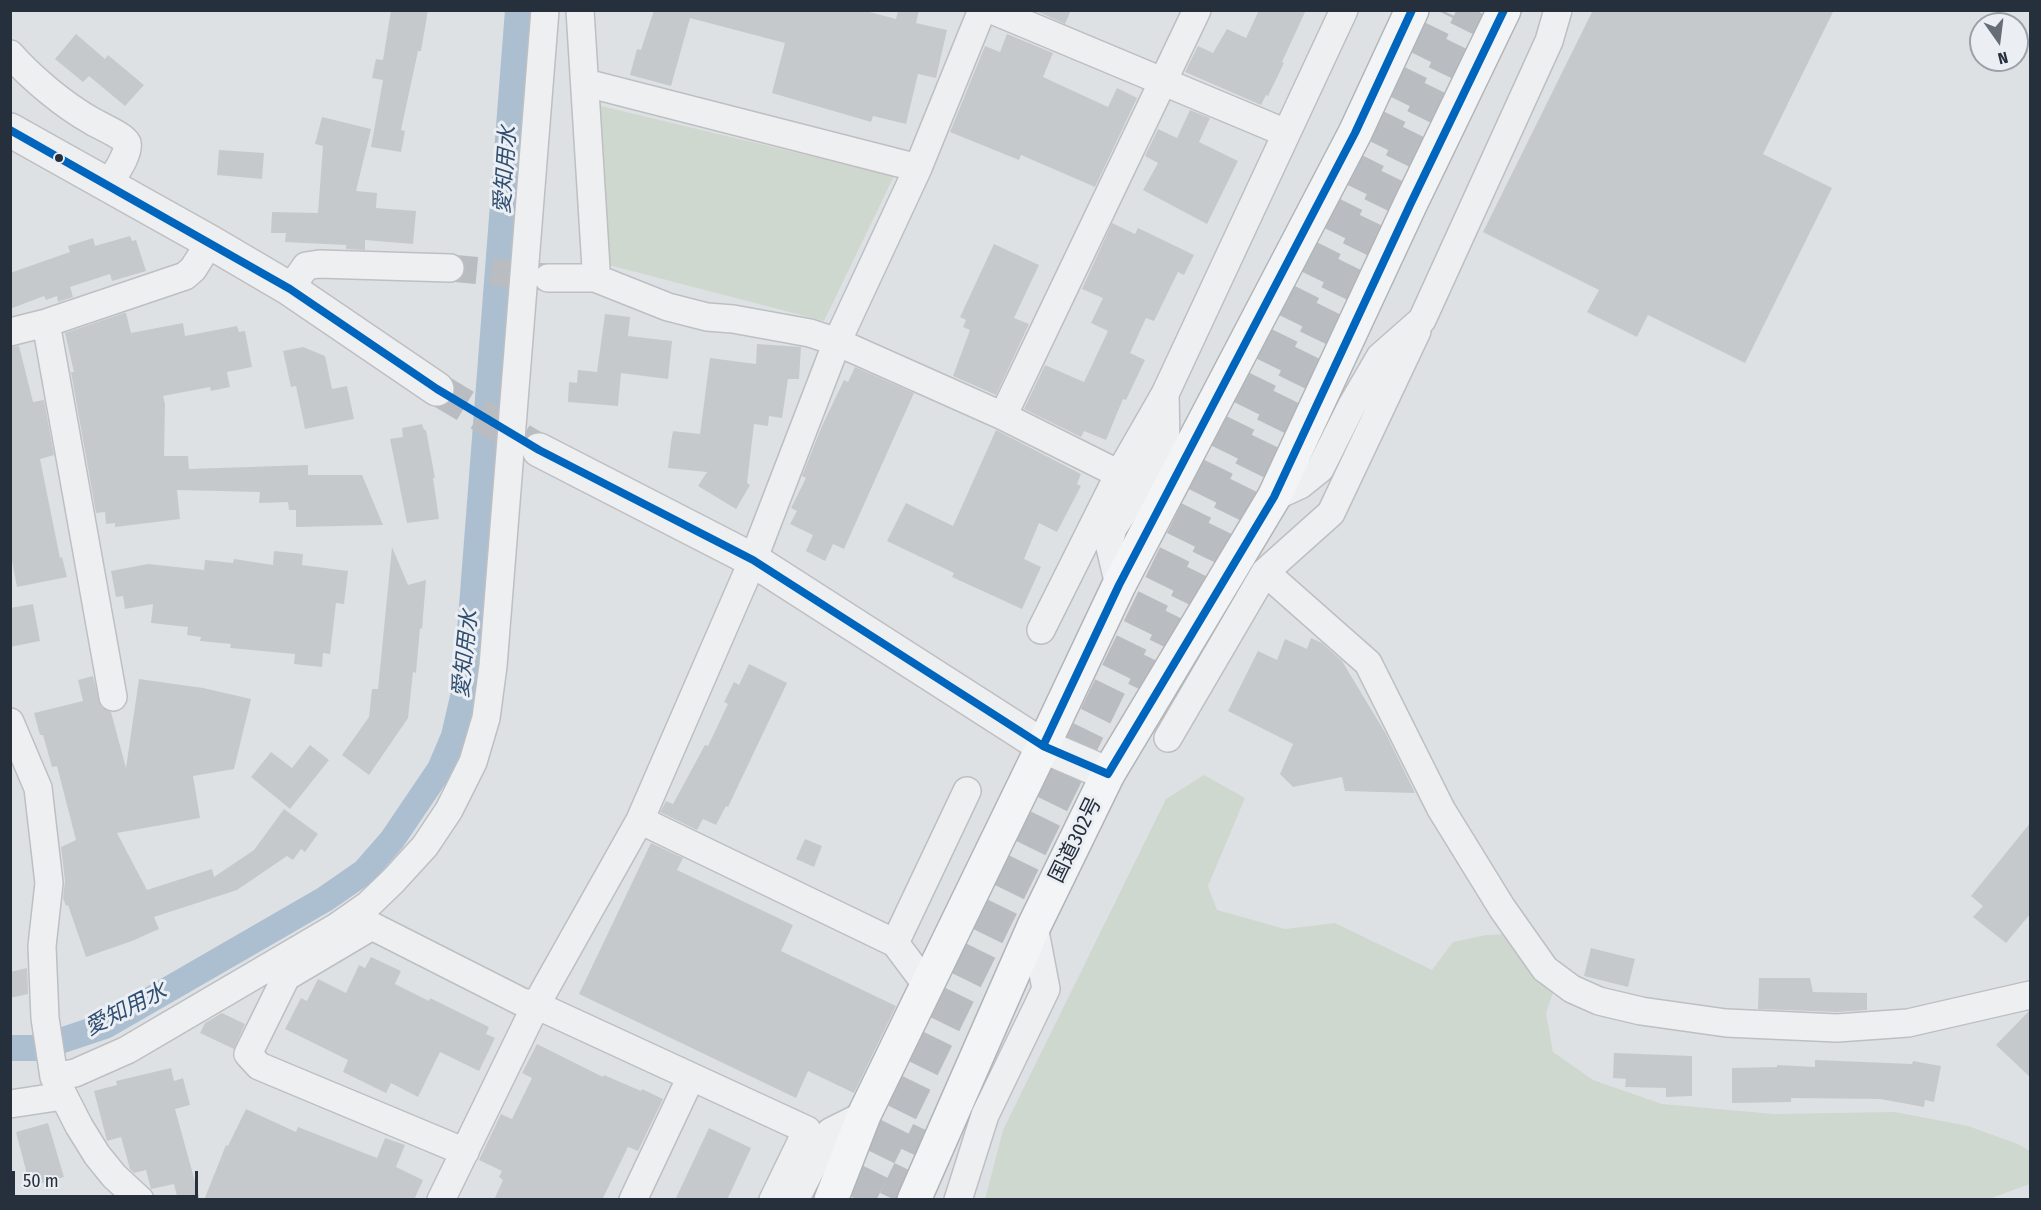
<!DOCTYPE html>
<meta charset="utf-8">
<style>
body{margin:0}
#map{position:relative;width:2041px;height:1210px;overflow:hidden;background:#dee1e4;font-family:"Fira Sans Condensed",sans-serif}
canvas{display:block}
.frame{position:absolute;inset:0;border:12px solid #262f3c;pointer-events:none}
.north{position:absolute;left:1969px;top:12px;width:60px;height:60px;box-sizing:border-box;background:#ebeff4;border:2px solid #9ca2aa;border-radius:50%;rotate:166deg;font-size:16px;font-weight:700;line-height:24px;text-align:center;color:#262f3c}
.north::after{content:'';display:block;margin:auto;width:21px;height:27px;background:#666d77;clip-path:polygon(50% 0,100% 100%,50% 72%,0 100%)}
.scale{position:absolute;left:12px;top:1171px;width:186px;height:27px;box-sizing:border-box;border:3px solid #262f3c;border-top:0;padding-left:8px;font-size:18px;line-height:21px;white-space:nowrap;color:#262f3c;-webkit-text-stroke:4px #ebeff4;paint-order:stroke}
</style>
<div id="map">
<canvas width="2041" height="1210"></canvas>
<div class="frame"></div>
<div class="north">N</div>
<div class="scale">50 m</div>
</div>
<script>
const c = document.querySelector('canvas').getContext('2d');
c.lineJoin = 'round';
function fill(path, color) { c.fillStyle = color; c.fill(path, 'evenodd'); }
function trace(path, color, width, dash) { c.strokeStyle = color; c.lineWidth = width; c.lineCap = dash ? 'butt' : 'round'; c.setLineDash(dash || []); c.stroke(path); }
function drawText(font, color, halo, rows, align = 'center') {
  c.font = font + ' "Fira Sans Condensed","Noto Sans JP",sans-serif'; c.lineWidth = 6; c.setLineDash([]); c.textBaseline = 'middle'; c.strokeStyle = halo; c.fillStyle = color; for (const [text, x, y, turn = 0] of rows) {
    c.save(); c.translate(x, y); c.rotate((+turn || 0) * Math.PI / 180); c.textAlign = isNaN(turn) ? turn : align; if (halo) c.strokeText(text, 0, 0); c.fillText(text, 0, 0); c.restore();
  }
}
const green = new Path2D(`
 M601,106L894,176L824,321L605,264Z
 M1204,775L1245,798L1208,886L1217,910L1285,929L1335,923L1432,970L1453,942L1486,935L1507,934L1555,987L1546,1013L1553,1052L1593,1080L1662,1104L1774,1114L1895,1112L1968,1126L2018,1144L2030,1151V1184L1986,1200H985L1003,1130L1166,799Z`);
const canal = new Path2D(`
 M10,1048H39L105,1026L325,899L364,872L392,840L440,769L454,736L466,684L518,10`);
const building = new Path2D(`
 M391,10H428L421,51H418L401,130L405,131L401,152L371,147L383,80L372,78L376,59L383,60Z
 M654,10H862L896,19L898,10H919L916,23L947,30L936,78L918,74L906,124L873,116L871,122L772,93L785,43L690,18L671,86L630,75L637,49L641,50Z
 M1034,10H1071L1065,24Z
 M1259,10H1306L1282,62L1284,63L1268,96L1266,95L1261,105L1185,72L1198,46L1213,53L1227,29L1246,38Z
 M1593,10H1834L1763,154L1832,188L1745,363L1648,315L1637,337L1587,312L1599,290L1483,232Z
 M76,34L105,59L108,55L144,85L125,106L89,76L83,82L55,59Z
 M1007,34L1053,53L1043,77L1108,107L1117,88L1137,98L1095,187L1021,155L1019,160L950,132L985,46L1000,52Z
 M1190,110L1210,118L1199,142L1238,161L1207,224L1143,190L1158,163L1145,156L1158,129L1177,138Z
 M322,117L371,129L356,191L377,193L376,208L416,211L413,244L365,240V250L346,249V245L285,242L286,233H271L272,212L318,213L323,146L315,144Z
 M219,150L264,153L262,179L217,175Z
 M1112,223L1135,234L1138,228L1194,255L1184,275L1178,272L1154,321L1146,318L1130,353L1145,360L1126,400L1123,399L1106,440L1084,431L1081,437L1024,409L1045,365L1084,382L1108,331L1091,323L1103,298L1082,289Z
 M130,236L132,241L136,240L146,271L112,281L110,274L70,287L73,297L58,302L57,296L46,300L44,296L10,309V273L70,252L68,246L93,238L95,246Z
 M994,244L1039,265L1014,318L1029,324L996,395L953,376L970,330L963,327L966,320L960,317Z
 M124,313H126L131,333L183,323L185,336L237,326L239,332L245,331L252,367L227,372L230,387L211,391L210,387L163,396L165,404L164,456H188L189,469L308,465V475H362L383,525L296,527V510H289L288,502L259,503L260,492L177,490L180,519L115,527V523L106,524L105,512L96,513L71,372H74L65,333Z
 M605,314L630,317L628,336L672,341L668,379L621,373L618,406L568,402L569,382L577,383L578,370L597,372Z
 M757,344L801,347L799,379H788L782,418L769,416L768,426L754,424L747,483L750,485L736,509L698,486L707,472L668,468L671,442L673,431L700,434L710,358L756,364Z
 M19,346L33,402L44,400L54,455L40,459L60,558L62,557L67,577L17,587L10,550V347Z
 M303,347L325,356L332,389L347,386L354,419L305,429L296,386L291,387L283,351Z
 M855,367L914,393L844,549L833,544L825,561L806,551L813,535L790,524L797,511L791,508L806,478L802,476L822,426L844,380L848,382Z
 M422,424L424,430H426L435,478H433L439,519L407,523L390,439L403,437L402,428Z
 M996,430L1081,474L1077,484L1081,486L1057,532L1039,523L1024,559L1041,567L1022,609L952,577L954,573L887,541L906,503L953,526Z
 M392,547L408,585L426,580L422,629L420,628L416,673L413,672L408,718L369,775L342,755L369,717L372,689H378Z
 M274,551L303,554L302,565L348,571L344,604L336,603L330,654L323,653L322,667L294,664L295,654L230,648L231,644L200,641L201,637L187,635L188,627L151,623L153,604L125,609L123,596L116,597L111,571L148,564L204,570L205,560L233,563L234,559L273,565Z
 M33,604L40,641L10,647V608Z
 M1311,638L1322,643L1342,661L1386,734L1415,793L1345,791L1342,777L1293,787L1280,774L1293,744L1228,711L1258,651L1277,660L1285,639L1307,649Z
 M749,664L787,683L728,807L726,806L716,825L703,819L697,830L660,812L666,801L673,804L705,745L708,746L728,704L724,702L734,682L739,685Z
 M93,676L101,707L111,712L126,768L139,679L203,688L251,699L234,769L193,776L200,818L117,833L147,890L212,869L214,877L254,850L284,809L318,834L305,852L301,849L293,860L287,856L237,890L154,917L159,929L132,941L86,957L68,905L66,906L63,898L65,881L61,847L76,840L57,766L52,767L43,735H40L34,713L83,701L78,680Z
 M310,745L329,760L290,809L251,777L271,752L292,768Z
 M2031,822V913L2006,943L1973,917L1983,906L1971,896Z
 M805,839L822,846L814,867L796,859Z
 M651,843L683,858L677,870L793,925L781,951L896,1006L854,1093L808,1071L796,1098L579,994Z
 M1591,948L1635,959L1628,987L1584,976Z
 M371,957L401,971L395,984L429,1001L430,998L489,1027L486,1034L495,1038L479,1071L440,1052L418,1097L391,1083L386,1093L343,1072L348,1060L285,1029L301,998L307,1001L318,979L346,993L359,965L365,968Z
 M27,968L28,994L10,998V972Z
 M1759,978H1810L1813,992L1867,993V1010L1837,1012L1758,1009Z
 M2029,1011H2031V1078L1996,1045Z
 M222,1013L245,1024L234,1049L200,1033L205,1023Z
 M537,1044L603,1077L604,1075L641,1091L642,1089L663,1099L638,1151L628,1147L602,1200H494L503,1180L499,1177L502,1171L479,1160L501,1114L512,1119L532,1078L522,1073Z
 M1614,1053L1692,1056V1096L1666,1097V1088L1625,1087L1626,1079L1613,1078Z
 M1815,1060L1912,1064L1913,1061L1941,1066L1934,1102L1925,1100L1924,1107L1880,1099L1791,1098V1102L1732,1103V1068L1777,1067V1065L1815,1067Z
 M171,1068L174,1081L183,1078L190,1105L175,1109L200,1200H178L174,1184L151,1189L146,1170L134,1173L130,1169L121,1137L107,1141L94,1091L117,1085L116,1081Z
 M246,1109L296,1132L298,1127L377,1158L385,1138L405,1145L396,1167L423,1180L414,1200H204L226,1145L228,1146Z
 M48,1123L64,1177L30,1186L16,1132Z
 M709,1128L751,1148L727,1200H675Z`);
const minorTunnel = new Path2D(`
 M450,268L546,277`);
const tertiaryTunnel = new Path2D(`
 M437,389L539,450`);
const motorwayTunnel = new Path2D(`
 M1143,691L1475,10
 M858,1200L1442,10
 M895,1200L928,1131`);
const minor = new Path2D(`
 M580,10L596,268L595,278
 M992,10L1286,133
 M10,54C31,78 65,106 92,121C100,126 124,136 127,143C130,153 114,175 109,184
 M586,83L918,168
 M548,278H595L668,307L707,317L733,319L810,333L837,342L1003,416L1119,474
 M290,289L306,266L319,264L450,268
 M46,323L113,697
 M10,332L46,323L185,276L193,269L210,242
 M1003,416L1197,10
 M1274,497L1300,485L1320,469L1352,405L1380,357L1422,320L1549,41L1558,10
 M1265,572L1368,663L1441,809L1502,908L1545,969L1572,989L1599,1001L1641,1011L1726,1023L1837,1028L1908,1023L2030,995
 M1119,585L1109,543L1113,528L1153,469L1166,442L1165,394
 M1041,630L1119,474L1165,394L1344,10
 M10,722L38,788L49,883L42,946L45,1018L54,1077L79,1126L97,1155L114,1176L140,1200
 M1168,738L1265,572L1331,513L1417,331
 M640,820L895,943L967,791
 M895,943L928,987
 M54,1077L75,1073L127,1050L335,928L368,905L393,881L425,846L449,810L473,762L486,718L493,666L545,10
 M10,1104L63,1096
 M465,1152L259,1066L248,1054L286,977L372,926L522,1002L536,1005L807,1130L773,1200
 M441,1200L536,1005L640,820L753,560L837,342L918,168L982,10
 M633,1200L691,1077
 M792,1200L798,1194L830,1132L864,1115
 M958,1200L985,1115L1046,989L1034,926`);
const tertiary = new Path2D(`
 M10,130L210,242L290,289L437,389
 M539,450L753,560L1043,746L1108,774`);
const trunk = new Path2D(`
 M831,1200L864,1115L1043,746L1119,585L1355,133L1412,10
 M914,1200L1034,926L1108,774L1274,497L1410,205L1504,10`);
const bus1 = new Path2D(`
 M10,130L290,289L437,389L539,450L753,560L1043,746L1108,774
 M1043,746L1119,585L1355,133L1412,10
 M1108,774L1274,497L1410,205L1504,10`);
const markers = [
 [59,158,5,"#262f3c"]
];
const streetNames = [
 ["国道302号",1076,840,-64]
];
const waterNames = [
 ["愛知用水",506,170,-86],
 ["愛知用水",466,654,-84],
 ["愛知用水",126,1010,-27]
];
fill(green, '#cfd8cf');
trace(canal, '#acbfd0', 26);
fill(building, '#c6c9cc');
trace(minorTunnel, '#b9bdc2', 27, [27, 14]);
trace(tertiaryTunnel, '#b9bdc2', 33, [33, 16]);
trace(motorwayTunnel, '#b9bdc2', 33, [33, 16]);
trace(minor, '#bdbfc2', 30);
trace(tertiary, '#bdbfc2', 36);
trace(trunk, '#b1b4b9', 36);
trace(minor, '#eeeff1', 27);
trace(tertiary, '#eeeff1', 33);
trace(trunk, '#f2f4f5', 33);
trace(bus1, '#0065bd', 8);
for (const [x, y, r, color] of markers) { const dot = new Path2D(); dot.arc(x, y, r, 0, 2 * Math.PI); c.fillStyle = color; c.fill(dot); trace(dot, '#ebeff4', 2); }
drawText('21px', '#262f3c', '#ebeff4', streetNames);
drawText('italic 22px', '#304f70', '#ebeff4', waterNames);
</script>
